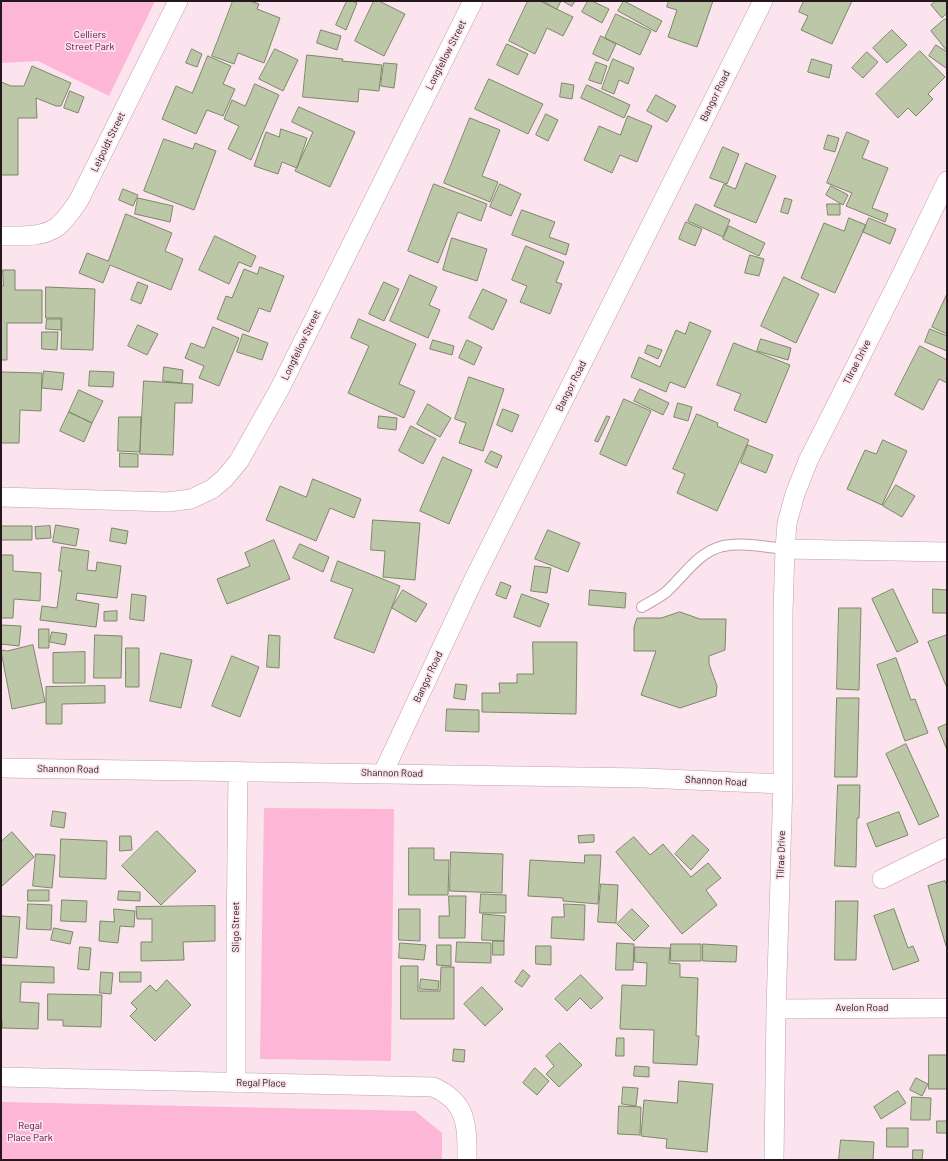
<!DOCTYPE html>
<style>
body{margin:0}
#map{position:relative;width:948px;height:1161px;overflow:hidden;background:#fbe4ed;font-family:Barlow,sans-serif}
canvas{display:block}
.frame{position:absolute;inset:0;border:2px solid #25171d;pointer-events:none}
</style>
<div id="map">
<canvas width="948" height="1161"></canvas>
<div class="frame"></div>
</div>
<script>
const c = document.querySelector('canvas').getContext('2d');
c.lineJoin = 'round';
function fill(path, color) { c.fillStyle = color; c.fill(path, 'evenodd'); }
function trace(path, color, width, dash) { c.strokeStyle = color; c.lineWidth = width; c.lineCap = dash ? 'butt' : 'round'; c.setLineDash(dash || []); c.stroke(path); }
function drawText(font, color, halo, rows, align = 'center') {
  c.font = font + ' Barlow,sans-serif'; c.lineWidth = 3.5; c.setLineDash([]); c.textBaseline = 'middle'; c.strokeStyle = halo; c.fillStyle = color; for (const [text, x, y, turn = 0] of rows) {
    c.save(); c.translate(x, y); c.rotate((+turn || 0) * Math.PI / 180); c.textAlign = isNaN(turn) ? turn : align; if (halo) c.strokeText(text, 0, 0); c.fillText(text, 0, 0); c.restore();
  }
}
const green = new Path2D(`
 M1,1H155L109,96L38,61L1,63Z
 M264,808L394,809L391,1061L260,1059Z
 M1,1102L415,1111L442,1133V1160H1Z`);
const building = new Path2D(`
 M233,1H250L259,4L257,9L280,18L264,63L238,53L234,64L212,56Z
 M347,1H352L357,3L346,30L336,25Z
 M374,1H379L405,14L384,56L355,41Z
 M528,1H540L573,17L563,36L547,28L535,54L509,41Z
 M543,1H561L557,9Z
 M563,1H575L572,6Z
 M588,1H592L609,9L602,23L582,12Z
 M624,1L662,21L656,32L618,11Z
 M669,1H713L697,47L668,37L677,10L667,7Z
 M804,1H852L832,44L801,30L808,16L799,12Z
 M936,1H947V13L942,18L931,5Z
 M616,14L651,31L640,55L605,38Z
 M945,19L947,21V51L931,31Z
 M321,30L341,36L337,50L317,43Z
 M892,30L907,45L887,63L873,48Z
 M601,36L616,44L608,61L593,54Z
 M507,44L528,54L518,75L497,65Z
 M936,45L947,52V66L946,68L929,56Z
 M192,49L202,54L197,67L186,63Z
 M275,49L298,60L283,91L259,79Z
 M920,51L945,77L928,94L933,99L916,116L908,108L898,118L876,94Z
 M867,52L878,62L863,78L852,68Z
 M307,55L343,59L342,61L382,65L379,91L359,89L358,102L303,97Z
 M208,56L231,66L223,84L235,89L223,116L207,110L196,134L162,119L176,86L192,93Z
 M613,59L634,68L628,84L619,80L614,94L602,89Z
 M812,59L832,65L829,78L808,72Z
 M596,62L607,66L601,84L589,80Z
 M384,63L397,64L394,88L381,86Z
 M1,65V82L11,86H24L32,66L71,83L61,106H56L36,98L37,118H18V175H1Z
 M489,79L543,104L528,134L475,109Z
 M562,83L574,85L572,99L560,97Z
 M255,84L279,95L251,160L228,149L239,126L224,119L232,100L245,106Z
 M587,85L630,105L624,118L581,98Z
 M70,91L84,97L78,113L64,108Z
 M656,95L676,106L667,122L647,111Z
 M299,107L355,132L330,187L295,171L313,132L292,122Z
 M546,114L558,120L548,141L536,135Z
 M628,116L652,126L637,162L620,155L612,173L584,160L599,126L620,135Z
 M470,118L500,130L482,176L498,182L490,202L444,183Z
 M281,129L307,138L297,168L282,162L278,174L254,166L266,132L279,137Z
 M847,132L869,141L862,158L888,168L872,208L888,214L885,222L846,206L852,193L827,183Z
 M828,135L839,138L835,152L824,149Z
 M164,139L193,149L195,143L216,151L194,210L144,191Z
 M723,147L739,154L727,184L710,178Z
 M746,163L776,176L756,223L714,206L724,184L735,189Z
 M434,184L487,204L481,221L458,212L438,263L408,251Z
 M500,184L521,194L511,216L490,207Z
 M831,186L848,195L843,205L826,195Z
 M123,189L138,195L133,206L119,200Z
 M138,198L173,206L170,222L135,214Z
 M785,198L792,200L788,214L781,212Z
 M696,204L730,220L723,237L688,221Z
 M827,204H840V215H828Z
 M522,210L555,222L549,237L569,244L566,255L512,235Z
 M126,214L172,233L165,251L183,259L171,290L110,265L103,283L79,273L87,253L108,261Z
 M849,218L866,225L835,293L801,278L824,223L844,231Z
 M869,218L896,229L890,244L863,232Z
 M686,222L702,229L695,246L679,239Z
 M729,226L765,243L759,256L723,239Z
 M215,236L256,256L251,267L239,262L229,284L199,270Z
 M452,238L487,249L477,281L443,270Z
 M526,246L564,262L556,282L562,284L550,314L520,302L527,286L512,280Z
 M750,255L764,259L759,276L745,273Z
 M260,267L284,276L270,312L259,308L249,332L217,319L226,296L232,298L244,269L257,274Z
 M3,270H15V290H42V323H7V360H1V286H3Z
 M410,275L437,287L429,305L440,310L428,338L390,321Z
 M784,277L819,294L796,343L761,326Z
 M138,282L148,286L141,304L131,300Z
 M384,282L399,289L384,321L369,314Z
 M46,287L95,289L93,350L61,349L62,318H46Z
 M483,289L507,300L493,330L469,318Z
 M947,294V334L932,327Z
 M47,319H61V330L46,329Z
 M359,319L416,344L399,384L415,391L404,418L348,393L369,346L351,338Z
 M690,322L711,331L685,388L670,382L666,392L631,377L639,357L660,367L676,330L685,334Z
 M138,325L158,334L147,355L128,346Z
 M213,327L239,338L219,386L199,378L204,366L185,358L191,343L204,348Z
 M930,329L947,336V351L925,342Z
 M42,332H58L57,350L42,349Z
 M243,334L268,343L262,360L237,352Z
 M761,339L791,348L788,360L757,351Z
 M433,340L454,346L452,355L430,349Z
 M467,340L482,347L474,365L459,358Z
 M734,343L790,365L766,423L734,410L741,394L717,385Z
 M648,345L662,350L658,359L645,353Z
 M920,346L947,360V383L939,379L923,410L895,395Z
 M164,367L183,370L182,383L163,381Z
 M44,371L64,373L62,390L42,388Z
 M90,371L114,372L113,387L89,386Z
 M1,372L42,373L41,411L20,410L19,443H1Z
 M469,377L504,389L483,451L459,443L466,423L455,419Z
 M144,381L193,384L192,403H175L173,455L140,454Z
 M640,389L669,403L663,415L634,401Z
 M79,390L103,401L92,423L69,412Z
 M624,399L651,411L626,466L600,454Z
 M678,403L692,407L688,421L674,417Z
 M428,404L451,418L440,437L417,424Z
 M503,409L519,415L512,432L497,425Z
 M69,412L92,423L84,442L60,431Z
 M697,414L718,423L717,426L749,440L717,511L677,493L685,474L673,469Z
 M379,416L397,418L396,430L378,428Z
 M607,416L610,417L598,442L595,441Z
 M119,417H141L140,452L118,451Z
 M411,426L436,439L423,464L399,451Z
 M883,440L907,451L882,505L847,489L865,450L876,454Z
 M748,445L773,455L766,473L741,463Z
 M491,451L502,456L497,468L485,462Z
 M120,453L138,454V467H120Z
 M443,457L472,470L449,524L420,511Z
 M313,479L361,499L354,518L330,508L316,541L266,520L280,486L306,497Z
 M896,485L915,496L902,517L883,506Z
 M373,520L420,523L415,580L383,577L385,551L371,550Z
 M56,525L79,529L76,546L53,542Z
 M1,526H32V540H1Z
 M50,526L51,538L36,539L35,527Z
 M112,528L128,531L126,544L110,541Z
 M548,530L580,543L568,572L535,559Z
 M274,540L290,579L227,604L217,579L250,566L245,553Z
 M300,544L329,557L323,572L293,558Z
 M62,547L89,551L87,570L96,571L97,562L121,566L117,598L77,593L76,600L99,604L96,627L40,620L42,606L57,608L62,571H59Z
 M1,555H13V571L41,573L40,601L14,599L13,618H1Z
 M338,561L400,586L374,653L334,638L353,589L331,581Z
 M535,566L551,568L547,593L531,591Z
 M501,582L511,586L506,599L496,595Z
 M893,589L918,642L897,652L872,599Z
 M933,589L947,590V613H933Z
 M403,590L427,604L416,622L392,608Z
 M590,590L626,593L625,608L589,605Z
 M132,594L146,596L144,621L130,619Z
 M522,594L549,604L540,627L514,617Z
 M839,608H861L859,690L837,689Z
 M117,611V621H104V612Z
 M680,612L700,619H726L725,650L709,656V664L717,686L716,696L680,708L641,695L656,651H634V627L637,618H661Z
 M1,625L21,626L19,646L1,644Z
 M39,629H49V648H39Z
 M52,632L67,634L65,645L50,642Z
 M95,635L122,636L121,678H94Z
 M269,635L280,636L279,668L267,667Z
 M947,635V688L928,642Z
 M533,642H577L576,714L482,712V693H500L499,683H517V674H533Z
 M33,645L45,702L12,709L1,651L5,650L6,651Z
 M126,648H139V687H126Z
 M85,652V683H53V653Z
 M161,653L192,660L181,708L150,701Z
 M232,656L259,667L240,717L212,706Z
 M896,658L911,700L915,699L928,733L905,741L877,665Z
 M456,684L467,685L465,700L454,698Z
 M105,686V703L62,704V724H46V687Z
 M837,698H859L857,777H835Z
 M447,709L479,710V732L446,731Z
 M947,724V750L938,728Z
 M906,744L939,816L919,825L886,754Z
 M838,785H860L859,818H857L856,867L835,866Z
 M53,811L66,813L64,828L51,826Z
 M899,812L908,835L876,847L867,824Z
 M157,831L196,871L161,905L122,866Z
 M12,832L34,857L1,887V842Z
 M594,835V842L579,843L578,836Z
 M693,835L709,850L691,870L675,854Z
 M120,836H131L132,850L120,851Z
 M634,837L650,855L663,844L691,877L708,863L721,878L706,890L717,905L682,934L616,852Z
 M61,839L107,841L106,879L60,877Z
 M409,848H434V860H449L448,895H409Z
 M451,852L503,854L502,893L450,891Z
 M36,854L55,855L52,888L33,886Z
 M585,855H601L598,904L563,901V898L528,896L530,860L584,863Z
 M945,881L947,886V949L928,886Z
 M601,884L618,885L616,923L598,922Z
 M28,890H49V901H28Z
 M119,891L140,892V901L118,900Z
 M481,894L506,895V913H480Z
 M449,896H466L465,938H439V916H449Z
 M62,900L87,901L86,922L61,921Z
 M836,901H858L856,960H835Z
 M28,904L52,905L51,930L27,929Z
 M564,904L585,905L584,940L551,938L552,917H564Z
 M215,906V941L183,942L184,960L141,961V942H152V919H137L136,907Z
 M114,909L135,911L134,927L120,926L118,943L99,941L100,921L114,922Z
 M399,909H420V941L399,940Z
 M632,909L649,926L634,941L617,924Z
 M894,909L908,948L913,946L919,961L893,970L874,916Z
 M483,914L505,916L504,941L482,940Z
 M1,916L20,917L17,958L1,957Z
 M54,928L73,932L70,944L51,940Z
 M493,941H504V955H493Z
 M457,942L491,943V963L456,962Z
 M400,943L426,945L424,960L399,958Z
 M617,943L634,944L633,970H616Z
 M671,944H701V961H671Z
 M703,944L737,946L736,962L703,961Z
 M437,945H451V966L437,965Z
 M536,946H551V965L536,964Z
 M80,947L91,948L89,970L78,969Z
 M635,947L670,948L669,963L680,964V977L698,978L696,1036H699L697,1065L653,1063L654,1030L620,1029L622,985L646,986L647,963L635,962Z
 M1,965L54,967V983L21,982L20,1002L39,1003L38,1029L2,1028V1021H1Z
 M401,966H418V991H440L441,967H454V1019H401Z
 M523,970L530,976L522,987L515,982Z
 M101,972L113,973L111,994L100,993Z
 M120,972H141V982H120Z
 M581,975L603,998L591,1009L580,998L567,1011L555,999Z
 M421,979L439,981L438,990L420,989Z
 M167,980L191,1005L155,1041L130,1016L137,1009L131,1003L150,985L156,991Z
 M482,987L503,1009L485,1026L464,1004Z
 M48,994L102,995L101,1027L63,1026V1020H48Z
 M617,1038H624V1056H616Z
 M560,1043L582,1065L559,1087L546,1074L554,1066L546,1056Z
 M454,1049L465,1050L464,1062L453,1061Z
 M929,1055H947V1089H929Z
 M635,1066L649,1067V1077L634,1076Z
 M535,1068L549,1081L537,1095L523,1083Z
 M916,1078L928,1084L922,1096L910,1090Z
 M679,1081L713,1084L707,1152L666,1148L667,1139L641,1136L644,1100L677,1103Z
 M623,1087L638,1088L636,1106L622,1104Z
 M898,1091L906,1103L881,1119L874,1107Z
 M912,1097L931,1098L930,1120H911Z
 M619,1106L641,1107L640,1135L618,1134Z
 M937,1121H947V1133H937Z
 M887,1128H908V1147H887Z
 M841,1140L874,1142L873,1160H839Z
 M913,1150H923L922,1160H913Z`);
const lane = new Path2D(`
 M642,607C650,602 659,598 666,592C684,576 698,552 723,546C743,542 765,547 785,549`);
const street = new Path2D(`
 M1,236C19,236 41,238 57,227C66,220 73,209 79,200L178,1
 M1,497L168,502L191,499L212,489L224,479L239,461L279,390L473,1
 M785,549L947,552
 M1,768L644,778L783,784
 M383,773L474,579L763,1
 M882,879L947,847
 M776,1009L947,1008
 M1,1077L433,1087C468,1102 467,1126 467,1160
 M236,1083V940L238,771
 M774,1160L776,1009L783,784V612L785,549L787,523L795,494L808,461L901,276L947,181`);
const parkNames = [
 ["Celliers",90,35],
 ["Street Park",90,47],
 ["Regal",30,1126],
 ["Place Park",30,1138]
];
const streetNames = [
 ["Longfellow Street",446,55,-63],
 ["Bangor Road",715,96,-64],
 ["Leipoldt Street",108,142,-64],
 ["Longfellow Street",301,345,-64],
 ["Tilrae Drive",857,362,-63],
 ["Bangor Road",571,386,-63],
 ["Bangor Road",428,677,-65],
 ["Shannon Road",68,769,1],
 ["Shannon Road",392,773,1],
 ["Shannon Road",716,781,3],
 ["Tilrae Drive",781,855,-88],
 ["Sligo Street",236,927,-90],
 ["Avelon Road",862,1008],
 ["Regal Place",261,1083,1]
];
fill(green, '#fdb6d5');
fill(building, '#bbc7a6');
trace(building, '#7c8768', 1);
trace(lane, '#c29ead', 12);
trace(street, '#c29ead', 20);
trace(lane, '#fff', 10);
trace(street, '#fff', 19);
drawText('10px', '#5f083b', '#fbe4ed', parkNames);
drawText('10px', '#25171d', '#fbe4ed', streetNames);
</script>
